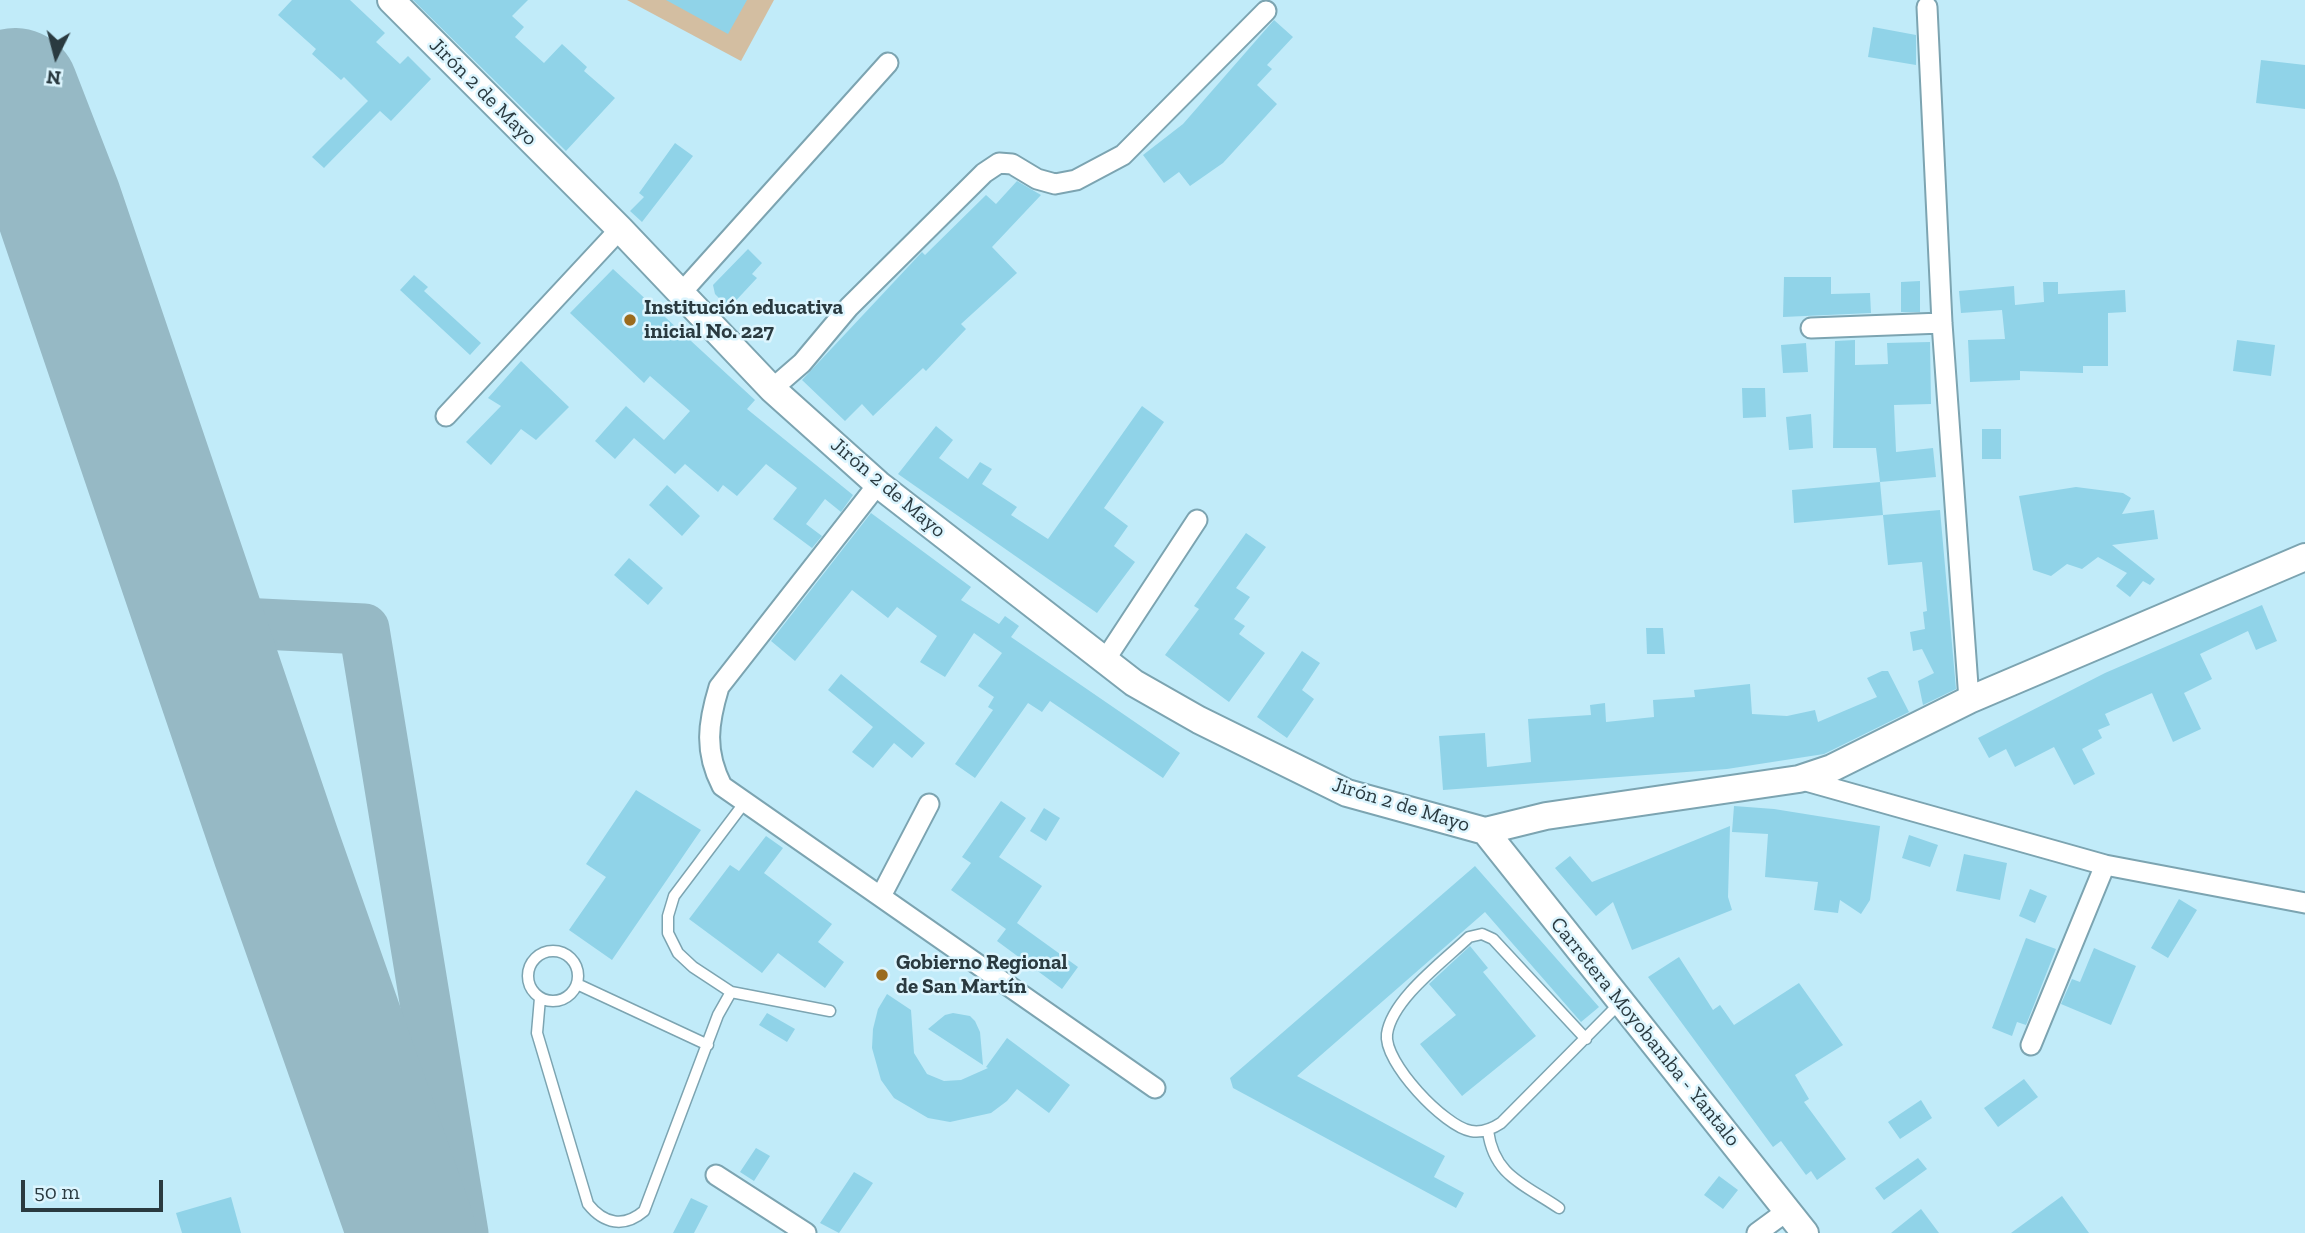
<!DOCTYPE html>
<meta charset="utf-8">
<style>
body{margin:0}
#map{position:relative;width:2305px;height:1233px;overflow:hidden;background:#c1ebf9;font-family:"Zilla Slab",serif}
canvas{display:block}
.north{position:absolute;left:21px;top:21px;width:70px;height:70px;-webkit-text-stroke:5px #dcf5fe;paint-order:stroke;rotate:186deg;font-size:19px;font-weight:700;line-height:28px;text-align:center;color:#2a3a40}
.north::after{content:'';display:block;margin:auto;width:24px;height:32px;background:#2a3a40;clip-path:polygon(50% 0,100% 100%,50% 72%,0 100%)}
.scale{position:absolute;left:21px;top:1180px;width:142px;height:32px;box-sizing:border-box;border:4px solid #2a3a40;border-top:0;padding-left:9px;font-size:21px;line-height:24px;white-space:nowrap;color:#2a3a40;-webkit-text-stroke:5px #dcf5fe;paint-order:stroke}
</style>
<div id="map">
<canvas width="2305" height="1233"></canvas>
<div class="north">N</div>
<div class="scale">50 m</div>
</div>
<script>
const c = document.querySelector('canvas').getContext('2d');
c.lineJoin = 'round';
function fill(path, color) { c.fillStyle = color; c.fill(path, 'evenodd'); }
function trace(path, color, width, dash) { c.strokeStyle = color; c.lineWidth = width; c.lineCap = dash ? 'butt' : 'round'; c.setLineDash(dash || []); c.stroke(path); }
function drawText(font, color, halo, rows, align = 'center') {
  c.font = font + ' "Zilla Slab",serif'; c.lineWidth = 5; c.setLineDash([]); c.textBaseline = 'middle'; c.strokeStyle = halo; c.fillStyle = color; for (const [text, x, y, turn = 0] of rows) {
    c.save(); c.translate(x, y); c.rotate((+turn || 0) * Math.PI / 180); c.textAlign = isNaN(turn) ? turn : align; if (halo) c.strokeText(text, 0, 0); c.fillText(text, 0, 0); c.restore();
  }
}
const green = new Path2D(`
 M627,0H774L741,61Z`);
const taxiway = new Path2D(`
 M200,621L364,629L463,1233`);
const runway = new Path2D(`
 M15,92L58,203L276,846L412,1233`);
const building = new Path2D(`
 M292,0H350L385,33L376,42L400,64L408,56L431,79L391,121L380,111L324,168L312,157L368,101L344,77L341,80L312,54L316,49L278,15Z
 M413,0H528L512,16L524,27L515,37L544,63L562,44L587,67L584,71L615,98L566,151Z
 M666,0H747L728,34Z
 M1274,20L1293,37L1267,65L1272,69L1257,85L1277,104L1223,163L1190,186L1179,172L1164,183L1143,155L1183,124Z
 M1873,27L1916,35V65L1868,57Z
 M2261,60L2305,65V109L2256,103Z
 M675,143L693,156L642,222L630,211L644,197L639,193Z
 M1017,181L1041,195L992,247L1017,273L961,324L966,329L926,371L923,368L873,416L862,404L845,421L802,380L922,252L925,255L986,195L996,204Z
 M748,249L762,263L752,274L757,278L729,308L715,294L713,285Z
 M613,269L755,400L747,409L853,495L841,512L825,499L806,524L822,536L812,548L773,519L797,488L766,464L737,496L723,485L718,492L685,464L675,474L634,438L615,459L595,441L626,406L664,440L690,411L650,376L644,383L570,313Z
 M414,275L428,287L424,291L481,343L470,355L400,290Z
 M1784,277H1831V294L1870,293L1871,313L1783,317Z
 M1920,281V312H1901V282Z
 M2043,282H2058V294L2125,290L2126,312L2108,313V366H2083V373L2020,371V380L1970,382L1968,340L2005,339L2002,310L1961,313L1959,291L2014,286L2015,305L2044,302Z
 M1855,340V365L1888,364L1887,343L1930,342L1931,404L1894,405L1896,452L1933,448L1936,477L1880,482L1876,448H1833L1835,341Z
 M2237,340L2275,345L2271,376L2233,371Z
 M1806,343L1808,372L1783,373L1781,345Z
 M521,361L569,407L536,440L521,429L491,465L466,442L501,406L488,398Z
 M1742,388H1765L1766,417L1743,418Z
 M1142,406L1164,422L1104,508L1128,526L1114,546L1135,562L1097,613L898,474L936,426L953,440L939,458L968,479L980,462L992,469L982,484L1017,507L1011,515L1048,539Z
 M1811,414L1813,448L1789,450L1786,417Z
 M1982,429H2001V459H1982Z
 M1880,482L1883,515L1794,523L1792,490Z
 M667,485L700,516L682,536L649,505Z
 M2076,487L2123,493L2131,498L2122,514L2154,510L2158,539L2112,545L2155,579L2150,585L2143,581L2130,597L2116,586L2127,573L2098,557L2082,569L2067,564L2051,576L2033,570L2019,496Z
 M1940,510L1956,689L1923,705L1918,681L1934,673L1922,649L1913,651L1910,632L1925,629L1923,612L1927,611L1922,562L1888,565L1883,515Z
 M871,513L971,587L961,600L999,624L1005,616L1019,626L1011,637L1180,753L1163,778L1050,701L1042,712L1028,703L975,778L955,764L993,710L988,707L994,697L978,686L1002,653L974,633L945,677L920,662L937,636L897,607L888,618L852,590L795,661L771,641Z
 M1246,533L1266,547L1236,588L1250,597L1234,619L1245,626L1239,634L1265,653L1229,702L1165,655L1199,609L1194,606Z
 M629,558L663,588L648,605L614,575Z
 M2262,605L2277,641L2256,650L2248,631L2200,654L2212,679L2184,693L2201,729L2173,742L2152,693L2105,714L2110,725L2098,730L2102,738L2082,749L2095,774L2074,785L2054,747L2015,767L2006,749L1989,758L1978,738L2105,673Z
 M1646,628H1663L1665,654H1647Z
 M1302,651L1320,663L1302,690L1314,699L1287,738L1257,717Z
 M1882,671H1888L1909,712L1824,754L1727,769L1443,790L1439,736L1485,733L1487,767L1531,762L1528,719L1591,715L1590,705L1605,703L1606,722L1654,717L1653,700L1695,697L1694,690L1750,684L1752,714L1787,716L1815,710L1818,722L1877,697L1867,678Z
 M841,674L925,743L912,758L894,743L873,768L852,752L873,727L828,690Z
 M636,790L701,830L612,960L569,930L606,877L586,864Z
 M1001,801L1026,818L999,857L1042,886L1017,923L1078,967L1062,989L997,941L1006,929L951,890L971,863L962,857Z
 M1734,806L1774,809L1880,826L1870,900L1861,914L1840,900L1838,913L1814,910L1818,882L1765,877L1768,834L1732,832Z
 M1044,808L1060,818L1046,841L1030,831Z
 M1730,826L1728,897L1732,910L1632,950L1613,902L1596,916L1555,868L1570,856L1592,882Z
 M1909,835L1938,845L1930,867L1902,858Z
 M766,836L783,848L764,873L832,924L818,942L844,962L825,988L778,953L762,973L689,919L730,865L739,871Z
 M1964,854L2007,863L2000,900L1956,891Z
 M1475,866L1599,1007L1581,1022L1485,912L1297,1076L1445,1156L1434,1177L1464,1193L1456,1208L1233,1088L1230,1078Z
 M2030,889L2047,896L2035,923L2019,916Z
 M2179,899L2197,910L2168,958L2151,948Z
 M2026,938L2056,949L2026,1025L2017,1022L2012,1036L1992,1028Z
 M1470,946L1488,968L1483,972L1536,1036L1462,1096L1420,1044L1456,1015L1429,984Z
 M2094,948L2136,966L2111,1025L2061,1004L2072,979L2080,982Z
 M1679,957L1713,1010L1720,1005L1734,1025L1799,983L1843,1045L1795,1075L1809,1099L1804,1102L1846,1159L1817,1180L1811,1171L1806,1175L1781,1141L1773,1147L1648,977Z
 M887,994L911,1010L914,1053L927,1074L944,1081L961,1080L988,1068L986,1067L1007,1038L1070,1085L1049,1113L1017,1089L1007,1101L991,1113L950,1122L928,1118L894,1098L881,1080L872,1048L873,1029L878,1009Z
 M767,1013L795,1029L787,1042L759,1025Z
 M953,1013L970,1016L975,1021L980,1032L983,1065L928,1029L945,1015Z
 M2024,1079L2038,1097L1998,1127L1984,1108Z
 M1921,1100L1932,1118L1900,1139L1888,1122Z
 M756,1148L770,1156L754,1181L740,1172Z
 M1918,1158L1927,1169L1884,1200L1875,1188Z
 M854,1172L873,1183L839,1233L820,1223Z
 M1719,1176L1738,1190L1723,1209L1704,1195Z
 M2062,1196L2089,1233H2011Z
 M231,1197L241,1233H182L176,1213Z
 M691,1198L708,1206L694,1233H673Z
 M1921,1209L1939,1233H1891Z`);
const lane = new Path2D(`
 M745,802L674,896L668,916V933L678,953L693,967L731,992L830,1011
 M528 976a25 25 0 1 1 50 0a25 25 0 1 1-50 0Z
 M577,984L708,1045
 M540,998L537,1033L588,1204C604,1224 624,1228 644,1211L718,1015L731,992
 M1586,1039L1493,939L1482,934L1469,937C1444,961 1392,999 1387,1034C1383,1062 1445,1127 1471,1131C1483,1133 1492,1129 1501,1123L1620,1003
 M1488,1131C1494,1176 1524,1184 1559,1208`);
const street = new Path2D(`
 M1927,7L1942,323L1969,700
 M682,292L888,63
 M1811,328L1942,323
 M772,389L802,363L849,307L984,173L999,163L1012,164L1037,179L1055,184L1076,180L1123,155L1266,11
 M446,416L620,229
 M878,484L719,687C708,723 704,751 722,786L1155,1088
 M1105,660L1197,520
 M1799,779L2105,865L2305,903
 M881,896L929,804
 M2031,1045L2105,865
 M716,1175L806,1233
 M1757,1233L1787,1211`);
const secondary = new Path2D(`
 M391,0L620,229L772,389L878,484L1134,683L1199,720L1347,793L1485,831L1546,816L1799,779L1832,768L1969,700L2305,557
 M1485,831L1805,1233`);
const markers = [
 [630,320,7,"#9b6b1d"],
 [882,975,7,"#9b6b1d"]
];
const streetNames = [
 ["Jirón 2 de Mayo",483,92,45],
 ["Jirón 2 de Mayo",888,488,40],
 ["Jirón 2 de Mayo",1401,805,17],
 ["Carretera Moyobamba - Yantalo",1645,1032,51]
];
const poiNames = [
 ["Institución educativa",644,308],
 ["inicial No. 227",644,332],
 ["Gobierno Regional",896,963],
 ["de San Martín",896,987]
];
fill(green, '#d3bea1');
trace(taxiway, '#96b9c5', 51);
trace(runway, '#96b9c5', 128);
fill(building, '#90d3e8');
trace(lane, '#7ca4b1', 13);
trace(street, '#7ca4b1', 23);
trace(secondary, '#7ca4b1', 30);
trace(lane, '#fff', 10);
trace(street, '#fff', 19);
trace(secondary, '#fff', 26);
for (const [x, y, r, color] of markers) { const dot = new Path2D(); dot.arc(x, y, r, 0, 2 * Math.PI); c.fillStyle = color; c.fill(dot); trace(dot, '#dcf5fe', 2.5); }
drawText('21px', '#2a3a40', '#dcf5fe', streetNames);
drawText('bold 21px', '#2a3a40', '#dcf5fe', poiNames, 'left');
</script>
